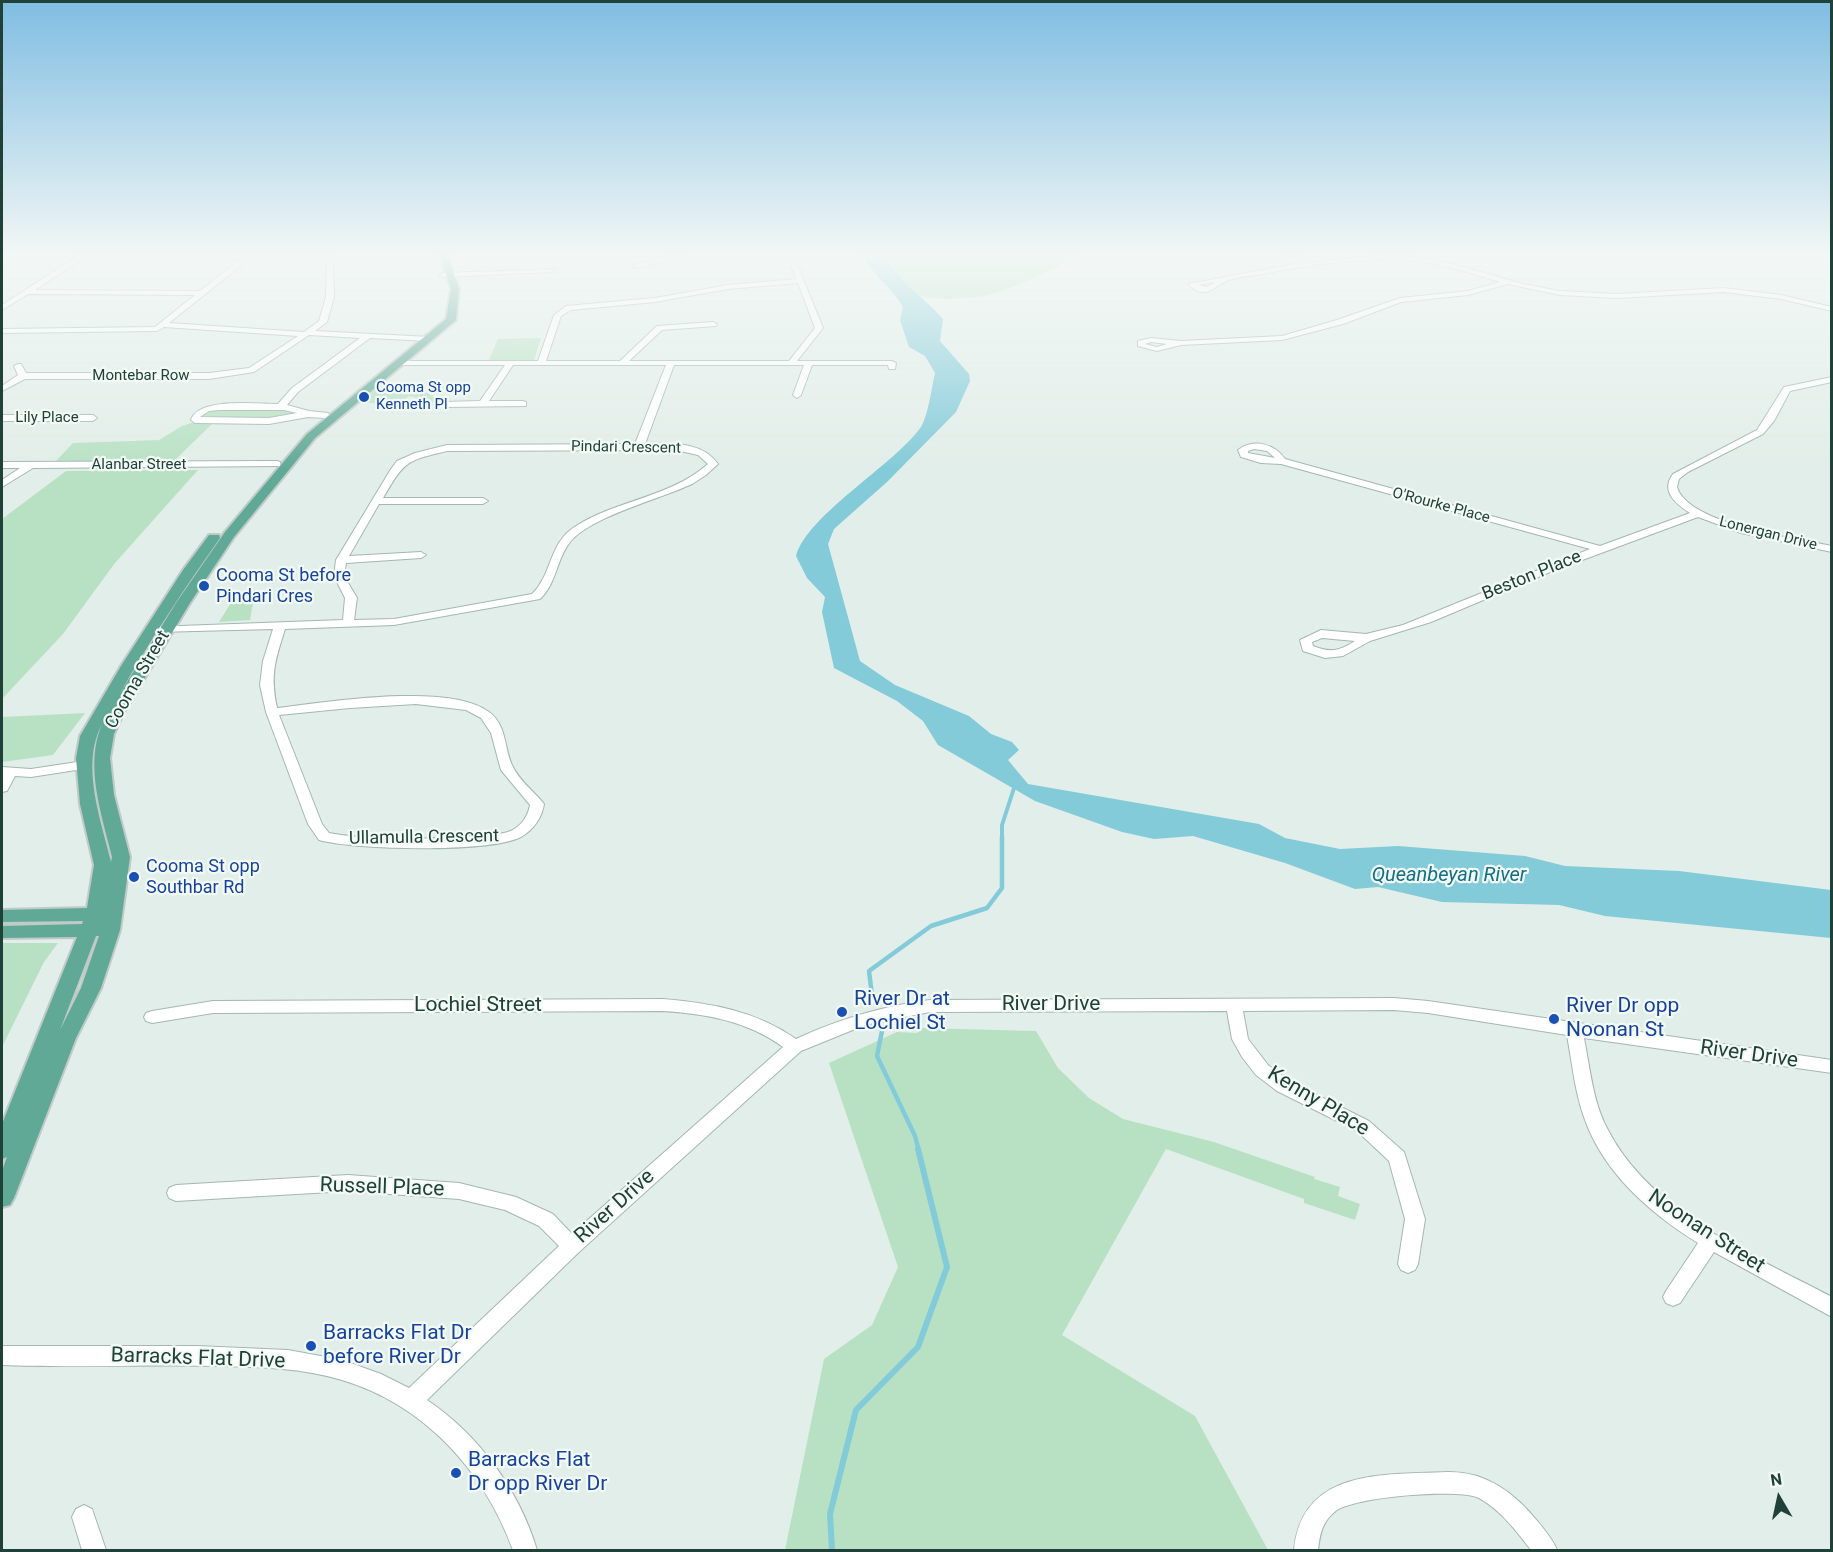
<!DOCTYPE html>
<style>
body{margin:0}
#map{position:relative;width:1833px;height:1552px;overflow:hidden;background:#e2eee9;font-family:Roboto,sans-serif}
canvas{display:block}
.frame{position:absolute;inset:0;border:3px solid #1f4138;pointer-events:none}
.north{position:absolute;left:1749px;top:1468px;width:60px;height:60px;-webkit-text-stroke:4px #f3faf6;paint-order:stroke;rotate:351deg;font-size:16px;font-weight:700;line-height:24px;text-align:center;color:#1f4138}
.north::after{content:'';display:block;margin:auto;width:21px;height:27px;background:#1f4138;clip-path:polygon(50% 0,100% 100%,50% 72%,0 100%)}
</style>
<div id="map">
<canvas width="1833" height="1552"></canvas>
<div class="frame"></div>
<div class="north">N</div>
</div>
<script>
const c = document.querySelector('canvas').getContext('2d');
c.lineJoin = 'round';
function fill(path, color) { c.fillStyle = color; c.fill(path, 'evenodd'); }
function trace(path, color, width, dash) { c.strokeStyle = color; c.lineWidth = width; c.lineCap = dash ? 'butt' : 'round'; c.setLineDash(dash || []); c.stroke(path); }
function drawText(font, color, halo, rows, align = 'center') {
  c.font = font + ' Roboto,sans-serif'; c.lineWidth = 4.5; c.setLineDash([]); c.textBaseline = 'middle'; c.strokeStyle = halo; c.fillStyle = color; for (const [text, x, y, turn = 0] of rows) {
    c.save(); c.translate(x, y); c.rotate((+turn || 0) * Math.PI / 180); c.textAlign = isNaN(turn) ? turn : align; if (halo) c.strokeText(text, 0, 0); c.fillText(text, 0, 0); c.restore();
  }
}
const green = new Path2D(`
 M883,253H1080C1059,268 1008,291 983,296C969,299 930,300 918,295C906,290 889,265 883,253Z
 M541,338L534,360H489L498,339Z
 M415,390L424,391L441,401L435,403L409,396L400,403H361L375,391Z
 M273,408L295,413L278,419L201,416L214,409Z
 M191,423L212,424L174,461H56L73,443L159,440L182,426Z
 M198,470L115,563L63,634L2,699V519L66,471Z
 M255,591L250,620L219,622L237,593Z
 M85,713L53,755L2,762V717Z
 M2,943H58L44,962L2,1047Z
 M921,1028L1036,1031L1058,1068L1089,1098L1123,1119L1214,1142L1315,1177L1314,1179L1340,1187L1338,1196L1360,1204L1355,1220L1304,1203V1199L1166,1149L1062,1335L1195,1416L1268,1550H785L824,1359L872,1325L898,1267L829,1063L897,1032L917,1033Z`);
const water = new Path2D(`
 M862,253H883C897,281 923,296 943,319L940,341L969,374L970,381L956,412L887,482L834,529L828,544L860,661L895,685L969,716L991,734L1012,742L1019,750L1008,760L1028,784L1259,824L1285,838L1340,849L1398,846L1525,856L1565,866L1679,871L1831,890V938L1605,916L1559,905L1442,902L1378,887L1355,889L1285,863L1193,836L1154,839L1122,832L1035,801L938,745L923,721L897,701L834,668L822,612L825,597L807,578L796,556C807,515 894,465 921,427C928,416 932,386 935,373L925,356L909,347L900,320L903,307C892,287 871,275 862,253Z`);
const streamFar2 = new Path2D(`
 M1002,837V825L1015,785`);
const streamFar1 = new Path2D(`
 M872,995L869,971L931,926L987,908L1002,888V836
 M882,1031L877,1056L915,1136L919,1151`);
const stream = new Path2D(`
 M832,1550L830,1514L856,1410L918,1347L947,1267L918,1149`);
const minor = new Path2D(`
 M82,253H90L89,255H327V253H333L334,297L327,322L315,331L430,337L434,339L430,341L370,338L298,392L287,405L309,411L328,413L329,415L325,418L308,417L269,424L195,423L191,420C198,397 257,404 278,404L292,388L360,338L309,335L254,372L209,379H25L2,391V386L18,375L14,366L18,364H21L26,373H209L249,368L298,336L164,327L157,331L2,333V329L155,327L195,295L28,294L2,310V305ZM82,259H240L200,291L35,290ZM249,259H327L326,297L319,321L304,332L169,323ZM219,410H284L297,413L269,418L200,417L209,411Z
 M678,253H687L668,261L635,268L632,266Z
 M1287,253H1295L1313,262L1377,256H1406L1442,261L1523,284L1560,291L1617,294L1724,288L1781,295L1832,307V311L1781,299L1724,292L1617,298L1560,295L1508,284L1468,295L1401,302L1343,324L1282,340L1181,345L1157,351L1138,346V341L1151,338L1181,341L1282,336L1337,320L1400,298L1468,291L1500,282C1469,273 1438,262 1406,260C1357,257 1304,266 1256,275C1247,276 1237,277 1229,280C1212,287 1206,301 1188,284L1304,262ZM1216,282L1207,287L1198,285ZM1151,342L1167,344L1157,347L1145,344Z
 M792,257L795,259L823,328L797,361H892L896,363L895,369H889L888,365H812L801,395L797,398L793,395L804,365H674L645,444C670,444 701,440 718,464L706,475L692,484C660,499 590,517 570,542C556,560 557,583 540,599L394,625L285,629C275,661 270,674 277,708C326,702 450,682 489,712C507,725 504,748 512,765C519,781 534,791 544,804C542,818 533,830 521,837C489,853 355,850 319,840L308,824L266,712L260,685L263,661L273,629L157,632L151,629L153,627L343,620L345,598L334,576L336,560L391,469L397,461L415,453L447,445L635,444L666,365H513L489,401H523L526,402V406L446,407L443,406V402L480,401L505,365H399L395,363L396,361H538L554,315L566,306L655,298L728,285L796,279L789,259ZM798,283L815,328L789,361H629L662,330L716,326L717,324L713,322L657,326L620,361H546L561,316L571,310L655,302L728,289ZM676,450L698,455L708,464C671,497 617,500 576,526C548,543 553,574 532,594L394,619L354,620L357,598L344,576L346,563L421,558L426,555L421,552L349,556L379,504H483L488,501L483,498H383C405,461 405,461 447,451ZM416,704L466,710L481,718L491,733L501,770L530,805C528,817 520,828 508,832C494,836 477,836 462,837C418,839 372,841 329,833L322,824L279,715L350,708Z
 M554,269L552,272L443,277L439,275L443,273Z
 M1832,377V382L1790,391L1774,421L1763,434L1688,472L1679,479L1677,487C1687,524 1798,539 1832,546V552L1741,533L1698,517L1550,572L1431,622L1370,641L1343,656L1325,658L1303,651L1300,640L1321,630L1366,634L1403,625L1590,549L1281,464L1261,463L1241,457L1238,450C1253,438 1275,444 1285,459L1600,546L1690,513C1676,504 1660,491 1673,474L1757,430L1784,387ZM1254,449L1267,451L1275,458L1248,453V451ZM1322,638L1355,641C1340,651 1330,653 1313,646L1312,642Z
 M2,415H93L97,418L93,421H2Z
 M277,461L280,462V466L33,468L2,487V480L20,468H2V462Z
 M84,761L91,765L89,768L31,777L15,776L7,791L2,792V767L31,769Z
 M1394,998L1428,1001L1832,1060V1073L1584,1038C1590,1068 1593,1103 1608,1130C1650,1212 1754,1256 1832,1297V1317L1714,1252L1680,1303L1673,1306L1666,1303L1663,1297L1666,1291L1698,1243C1651,1214 1604,1173 1585,1120C1575,1093 1572,1063 1567,1035L1428,1013L1394,1010L1243,1011L1248,1039L1268,1065L1289,1081L1369,1121L1404,1152L1425,1219L1418,1264L1415,1270L1408,1273L1401,1270L1398,1264L1405,1219L1389,1161L1357,1131L1277,1091L1256,1075L1242,1057L1232,1039L1227,1011L930,1012L865,1025L801,1051L579,1252L427,1400C479,1435 519,1490 537,1550H513C484,1471 425,1405 342,1380C303,1368 261,1367 220,1366C148,1364 74,1368 2,1365V1346H197L288,1350L342,1360L381,1374L409,1388L559,1246L539,1226L505,1210L459,1199L348,1191L176,1201L169,1198L167,1193L169,1188L176,1185L348,1175L459,1183L516,1197L553,1214L572,1234L783,1047C747,1021 707,1014 663,1011L213,1013L152,1023L146,1021L144,1017L146,1013L152,1011L213,1001L663,999C711,1003 756,1011 796,1039C839,1019 883,1006 930,1000Z
 M1447,1472C1486,1471 1515,1493 1539,1523C1546,1532 1553,1540 1557,1550H1531C1516,1531 1501,1510 1479,1498C1458,1488 1356,1497 1337,1510C1322,1521 1320,1534 1318,1550H1294C1302,1468 1384,1475 1447,1472Z
 M84,1505L92,1509L106,1550H82L72,1517L76,1509Z`);
const major = new Path2D(`
 M439,253H447L459,289L456,320L315,438L234,537L190,603L123,714L114,734L110,758L114,795L130,857L120,930L101,988L76,1038L14,1198L10,1205L2,1207V1171L7,1157L2,1159V1124L77,937L2,938V926L82,924L83,921L2,922V910L87,908L94,865L80,804L76,758L80,736L121,666L183,570L209,535H219L220,538C184,589 150,640 119,695L176,603L225,532L307,434L446,319L451,289ZM102,724C84,766 102,815 112,857L111,862C101,820 80,765 102,724ZM96,936H99L81,988L60,1030Z`);
const markers = [
 [364,397,6,"#1a4fb4"],
 [204,586,6,"#1a4fb4"],
 [134,877,6,"#1a4fb4"],
 [842,1012,6,"#1a4fb4"],
 [1554,1019,6,"#1a4fb4"],
 [311,1346,6,"#1a4fb4"],
 [456,1473,6,"#1a4fb4"]
];
const farStreetnames = [
 ["Montebar Row",141,376],
 ["Lily Place",47,418],
 ["Pindari Crescent",626,448,1],
 ["Alanbar Street",139,465],
 ["O'Rourke Place",1441,506,15],
 ["Lonergan Drive",1768,534,14]
];
const farTransitnames = [
 ["Cooma St opp",376,388],
 ["Kenneth Pl",376,405]
];
const transitNames = [
 ["Cooma St before",216,576],
 ["Pindari Cres",216,597],
 ["Cooma St opp",146,867],
 ["Southbar Rd",146,888]
];
const streetNames = [
 ["Beston Place",1532,576,-22],
 ["Cooma Street",138,680,-60],
 ["Ullamulla Crescent",424,838,-1]
];
const waterNames = [
 ["Queanbeyan River",1449,876]
];
const nearTransitnames = [
 ["River Dr at",854,1000],
 ["Lochiel St",854,1024],
 ["River Dr opp",1566,1007],
 ["Noonan St",1566,1031],
 ["Barracks Flat Dr",323,1334],
 ["before River Dr",323,1358],
 ["Barracks Flat",468,1461],
 ["Dr opp River Dr",468,1485]
];
const nearStreetnames = [
 ["River Drive",1051,1005],
 ["Lochiel Street",478,1006],
 ["River Drive",1749,1055,8],
 ["Kenny Place",1318,1102,31],
 ["Russell Place",382,1188,2],
 ["River Drive",615,1207,-42],
 ["Noonan Street",1706,1232,33],
 ["Barracks Flat Drive",198,1359,2]
];
fill(green, '#b8e1c4');
fill(water, '#83cbd9');
trace(streamFar2, '#83cbd9', 4);
trace(streamFar1, '#83cbd9', 4.5);
trace(stream, '#83cbd9', 6);
trace(minor, '#a4b7b0', 2);
trace(major, '#c0cac7', 4);
fill(minor, '#fff');
fill(major, '#61a997');
const sky = c.createLinearGradient(0, 0, 0, 470);
sky.addColorStop(0, '#7fbde2');
sky.addColorStop(0.54, '#f2f7f5');
sky.addColorStop(1, '#f2f7f500');
c.fillStyle = sky;
c.fillRect(0, 0, 1833, 470);
for (const [x, y, r, color] of markers) { const dot = new Path2D(); dot.arc(x, y, r, 0, 2 * Math.PI); c.fillStyle = color; c.fill(dot); trace(dot, '#f3faf6', 2); }
drawText('15px', '#1f4138', '#f3faf6', farStreetnames);
drawText('15px', '#164399', '#f3faf6', farTransitnames, 'left');
drawText('18px', '#164399', '#f3faf6', transitNames, 'left');
drawText('18px', '#1f4138', '#f3faf6', streetNames);
drawText('italic 20px', '#127084', '#f3faf6', waterNames);
drawText('21px', '#164399', '#f3faf6', nearTransitnames, 'left');
drawText('21px', '#1f4138', '#f3faf6', nearStreetnames);
</script>
